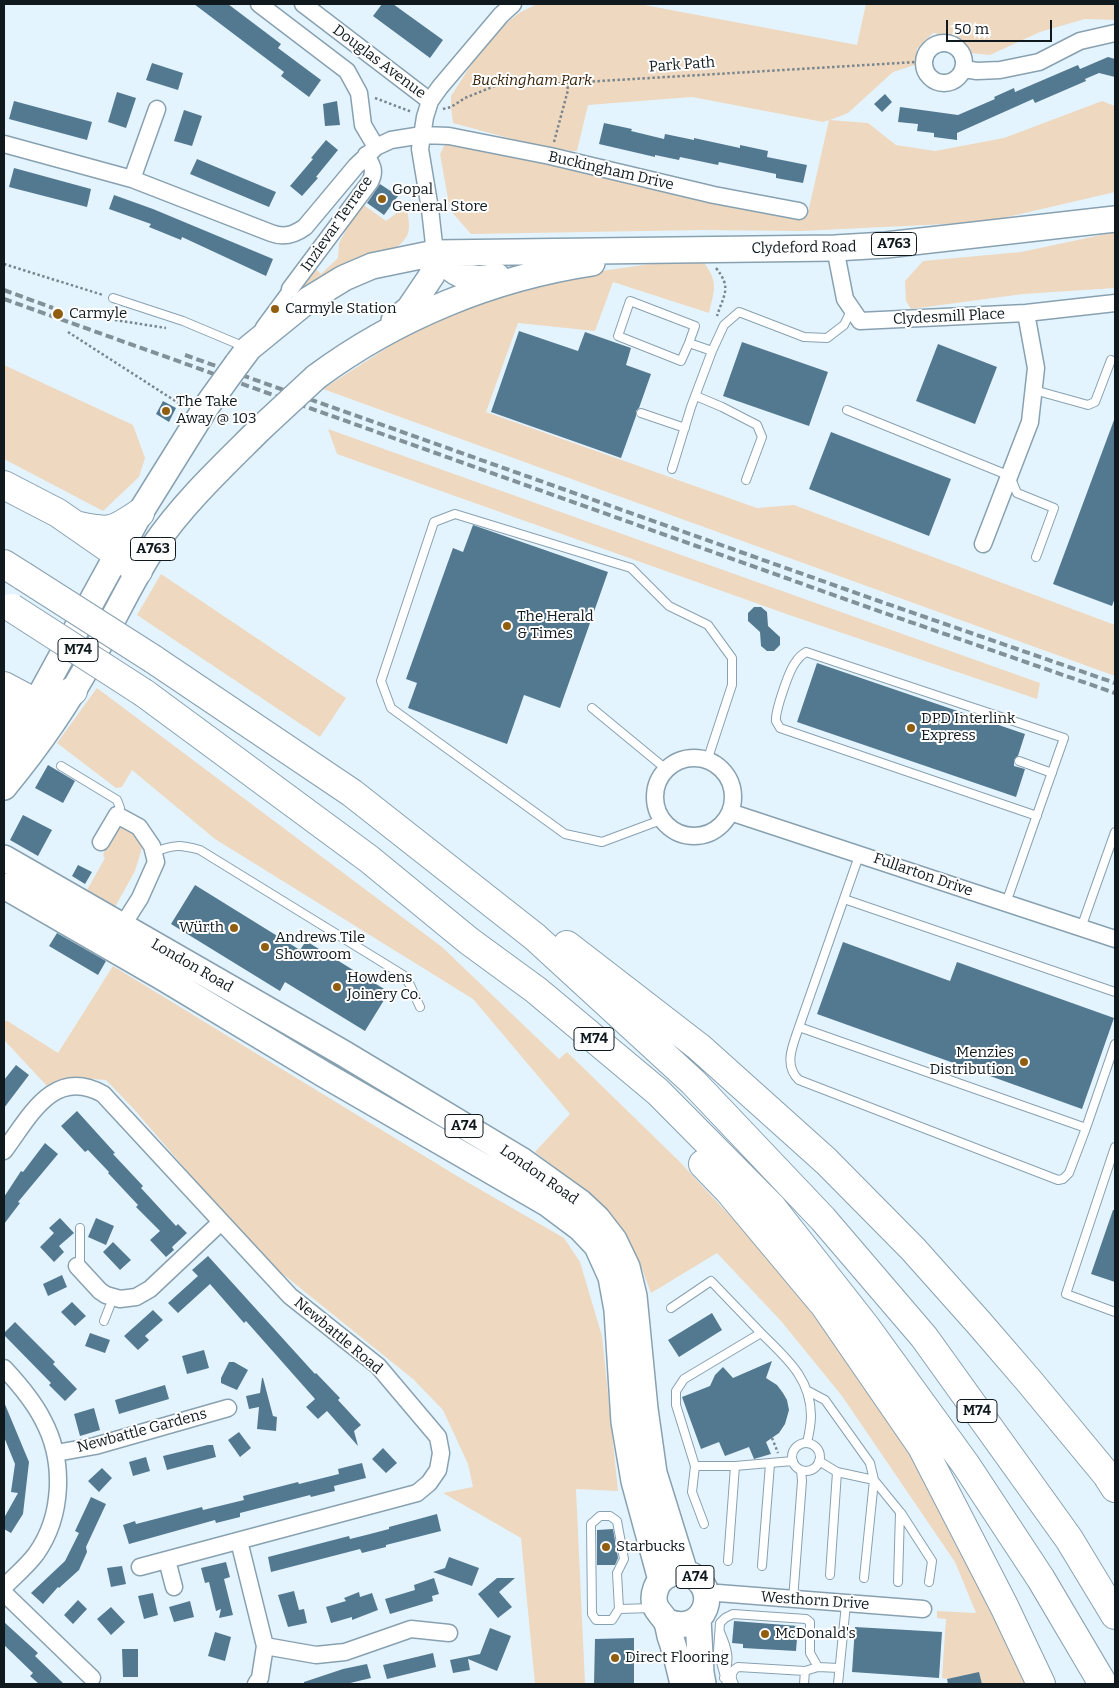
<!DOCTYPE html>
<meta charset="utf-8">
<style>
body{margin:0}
#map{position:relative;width:1119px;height:1688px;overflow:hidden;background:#e4f4fe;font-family:Bitter,serif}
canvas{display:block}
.frame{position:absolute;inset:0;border:5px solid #0f191e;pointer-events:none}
.scale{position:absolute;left:946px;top:20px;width:106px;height:22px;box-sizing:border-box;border:2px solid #0f191e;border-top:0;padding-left:6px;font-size:15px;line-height:18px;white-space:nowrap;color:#0f191e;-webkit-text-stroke:4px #fefefe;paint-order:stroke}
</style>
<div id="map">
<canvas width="1119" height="1688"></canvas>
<div class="frame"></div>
<div class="scale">50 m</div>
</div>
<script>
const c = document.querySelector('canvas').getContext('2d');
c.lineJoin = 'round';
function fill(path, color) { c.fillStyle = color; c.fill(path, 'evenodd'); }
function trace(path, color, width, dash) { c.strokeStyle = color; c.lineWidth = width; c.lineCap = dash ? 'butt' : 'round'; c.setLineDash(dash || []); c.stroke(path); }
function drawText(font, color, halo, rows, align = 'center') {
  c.font = font + ' Bitter,serif'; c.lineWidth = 4; c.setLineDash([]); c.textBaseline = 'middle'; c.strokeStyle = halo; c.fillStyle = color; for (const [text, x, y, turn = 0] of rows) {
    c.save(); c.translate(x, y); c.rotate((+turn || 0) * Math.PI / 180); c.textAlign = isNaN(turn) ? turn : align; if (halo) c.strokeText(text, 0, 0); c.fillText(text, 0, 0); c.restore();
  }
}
const green = new Path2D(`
 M537,4H639L857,45L866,4H1115V20L1085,19L1040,32L990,55L970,53L952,36L933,33L917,49L915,65L893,72L848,113L830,120L868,123L896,145L935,151L1004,138L1102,101L1115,106V192L986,222L802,231L701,230L471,234L450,210L440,154L447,140L714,195L807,217L829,120L823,122L692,97L588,105L577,151L552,150L453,123L451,107V96L489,37L519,13Z
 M361,203L386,221L407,205C409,229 414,235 393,250L293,298L292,296L315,268L321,274L338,258L339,243Z
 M1115,232V288L1023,294L911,309L906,301L905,281L923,261L1021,252Z
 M700,257C718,281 716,285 709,313L613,282L595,331L518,323L486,412L757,508L794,505L1115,625V676L323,389L410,333L502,294L580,274Z
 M4,365L133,425L145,458L139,477L103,511L4,459Z
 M328,429L1040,683L1037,699L795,617L337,454Z
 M161,574L346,698L320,737L137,615Z
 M97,688L442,947L559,1059L567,1052L679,1161L759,1247L824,1325L859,1371L908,1451L981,1587L1028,1684H982L979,1673L948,1679L942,1678L946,1619L937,1618V1611L976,1613L955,1562L842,1396L781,1321L717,1253L651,1293C642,1269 633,1243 617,1223C594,1195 563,1174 535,1152L570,1114L473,999L215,839L132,770L122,787L116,788L57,743Z
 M124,827L133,832L142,848L135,871L115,907L86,892L105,858L103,856C107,844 109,829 124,827Z
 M113,966L462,1179L564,1238L580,1262L602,1336L618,1491L576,1489L585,1684H535L521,1538L443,1493L473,1487L468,1464L443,1410L413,1379L279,1271L231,1222L132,1107L106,1080C87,1079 63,1074 47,1086L4,1040V1023L6,1020L58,1053Z`);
const building = new Path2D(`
 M194,4H228L281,44L278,48L321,80L309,97L281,76L284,72Z
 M382,4H393L443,40L430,58L373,16Z
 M1108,57L1115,59V77L1099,73L1085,79L1086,81L1035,103L1033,99L957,133V140L934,137V133L917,131L918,124L898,122L900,107L958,115L995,99L994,97L1014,88L1015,92L1078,65L1080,69Z
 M152,63L183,73L178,90L146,80Z
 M117,92L136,98L126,128L108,122Z
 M885,94L892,102L882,112L874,104Z
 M14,101L92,122L87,140L9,119Z
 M337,101L340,125L325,126L323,104Z
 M184,110L202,116L192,146L174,141Z
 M604,123L632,129L631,131L664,139L665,134L694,140V138L740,148V145L768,151L767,157L807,165L803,183L776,178V174L719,162L718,165L680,157L679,160L655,155V157L599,144Z
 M326,140L338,150L316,177L318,178L302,196L290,186L313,159L311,158Z
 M197,159L276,192L269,207L190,174Z
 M14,168L91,189L87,207L9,187Z
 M380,184L398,196L384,215L367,203Z
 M114,195L153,209L273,259L266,276L182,237L181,240L149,227L151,224L109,209Z
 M519,331L578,351L585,332L631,348L626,365L651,374L639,408L636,411V416L621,458L491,412Z
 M742,342L828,372L809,426L723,396Z
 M938,344L997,367L975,424L916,401Z
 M163,401L176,408L169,422L156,414Z
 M1114,420L1115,598L1112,606L1053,584Z
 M831,432L951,479L929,536L809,489Z
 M473,525L608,572L560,708L524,695L507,744L408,708L417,683L406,679L453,548L463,552Z
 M754,607H761L767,612L768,626L780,637V645L774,651H767L761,646L760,632L748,621V613Z
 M817,663L1025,734L1018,756L1014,760V766L1025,769L1016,797L797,722Z
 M48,765L75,781L63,803L35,788Z
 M23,815L52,830L38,856L10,840Z
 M78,865L92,872L85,884L72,876Z
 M195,885L300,950L306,941L389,992L365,1031L285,982L280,991L171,924Z
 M57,933L106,961L98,975L49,946Z
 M843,942L950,981L957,962L1114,1018L1082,1109L817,1014Z
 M16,1065L29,1075L4,1108V1080Z
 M77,1111L115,1153L113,1154L143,1186L141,1188L176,1226L178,1224L187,1233L172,1247L174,1250L166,1257L150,1240L160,1231L136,1207L138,1205L108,1173L109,1172L88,1150L85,1152L61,1126Z
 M45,1143L58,1154L18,1202L20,1203L4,1224V1197L21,1171L23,1172Z
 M1113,1210H1115V1282L1091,1274Z
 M60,1218L74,1233L59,1246L64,1252L54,1262L40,1247L54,1233L49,1228Z
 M96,1218L114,1226L106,1245L88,1237Z
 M113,1242L131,1260L120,1270L103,1252Z
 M208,1256L315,1374L316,1373L340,1398L338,1400L361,1425L354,1431L358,1446L327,1411L318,1419L306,1407L315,1399L246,1321L244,1323L210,1284L178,1313L168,1303L198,1276L192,1270Z
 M62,1275L67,1287L48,1296L43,1284Z
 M72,1302L86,1316L75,1326L61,1312Z
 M153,1310L163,1320L145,1336L149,1340L138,1350L124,1336Z
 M712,1313L722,1330L679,1357L668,1340Z
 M15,1322L55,1362L53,1364L77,1389L65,1401L49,1385L51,1383L4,1335V1333Z
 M90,1333L110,1340L105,1353L85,1346Z
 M204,1350L209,1368L187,1374L182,1356Z
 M772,1361L766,1378L777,1385L783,1393L787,1400L789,1410L785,1424L779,1433L766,1442L771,1454L754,1459L749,1447L725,1456L719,1442L701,1449L682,1397L710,1386L715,1375L723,1367L733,1378Z
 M229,1362H234L248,1370L237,1390L221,1383V1378Z
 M262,1378H263L273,1416L277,1417L276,1431L257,1429L259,1407L249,1409L246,1396L260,1393Z
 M165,1385L169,1399L119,1414L115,1400Z
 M4,1402L29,1462L23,1514L11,1533L4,1529V1518L18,1493L11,1492L15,1464L4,1437Z
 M94,1408L100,1430L80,1436L74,1414Z
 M239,1432L251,1448L240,1457L228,1440Z
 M208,1445H213L216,1457L167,1470L163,1456Z
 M383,1448L397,1463L386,1473L372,1459Z
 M146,1457L150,1471L133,1476L129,1462Z
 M362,1463L366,1478L334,1486L335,1491L311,1497L310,1495L240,1513V1517L216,1523L215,1520L129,1544L123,1525L135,1521L136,1524L202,1507L203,1510L244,1500L243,1496L298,1482L299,1484L339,1474L338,1469Z
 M102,1468L112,1478L99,1492L88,1481Z
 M91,1497L106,1504L86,1547L87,1552L79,1570L59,1588L58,1587L43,1604L31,1593L65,1561L79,1533L75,1531Z
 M437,1514L441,1531L386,1545V1547L362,1553L360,1549L271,1572L268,1557L349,1536L350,1539L370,1534L389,1529V1527Z
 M613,1529L618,1558L615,1565H597V1530Z
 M449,1557L479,1568L472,1586L433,1572L445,1568Z
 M226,1562L230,1577L224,1579L233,1615L219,1618L221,1609L216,1611L209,1582L205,1583L201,1568Z
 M122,1566L126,1584L111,1587L107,1568Z
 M434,1578L439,1594L432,1596L433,1601L390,1614L385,1599L415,1590L414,1585Z
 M497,1578H515L499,1592L512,1607L498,1618L478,1594Z
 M294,1591L299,1610L304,1609L307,1623L288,1627L278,1595Z
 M359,1592L360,1597L372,1593L378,1610L352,1620V1617L331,1623L326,1607L346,1601L344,1598Z
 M153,1593L158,1615L144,1619L138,1596Z
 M78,1600L87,1609L73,1624L64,1615Z
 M190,1601L194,1617L174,1622L169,1607Z
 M111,1607L125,1622L111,1635L97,1619Z
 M734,1621L798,1626L796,1651L743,1648V1644L732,1643Z
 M4,1622L38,1653L35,1656L64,1684H39L30,1676L33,1673L4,1645Z
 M855,1627L942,1632L939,1678L852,1672Z
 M490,1628L511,1636L497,1671L468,1659L470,1670L453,1673L450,1660L480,1654Z
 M215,1632L231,1637L225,1661L208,1656Z
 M634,1638V1684H594L595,1639Z
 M122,1649H138V1677H123Z
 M433,1653L436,1667L387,1679L383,1665Z
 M367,1664L371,1678L346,1684H304V1682L343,1669Z
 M979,1672L982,1684H948L947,1679Z`);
const path = new Path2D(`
 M375,98L412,112
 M443,109L451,107L465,98L497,85L567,83L916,62
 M554,142L568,90L567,83
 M4,264L103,295
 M716,268C732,288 724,294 717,316
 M115,320L166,328
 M68,332L180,404L186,405
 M772,1438L778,1453`);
const service = new Path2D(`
 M113,298L183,321L245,347
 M689,343L681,361L618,336L630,301L695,326L689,343L712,351L724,325L739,312L804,337L827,338L844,325L852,309
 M1034,390L1088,405L1095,402L1111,360
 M696,396L722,407L757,425L762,437L746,480
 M847,410L1010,476L1017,493L1054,508L1036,557
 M641,413L685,428
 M672,469L691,407L712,351
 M592,708L666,769
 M1019,761L1052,773
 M61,766L117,800L120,808L117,815
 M661,820L602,842L565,834L391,708L381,681L434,522L455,514L631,568L669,606L708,625L732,658V685L707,761
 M155,852C174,844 181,845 200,850L403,975L410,985L420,1007
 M860,853L799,1027L1086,1128L1115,1044
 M844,899L1115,992
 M1006,903L1064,738L806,652C801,655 798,658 795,663C789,671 775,711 776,721C777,723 779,726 780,728L1037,816
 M1081,928L1115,832
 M799,1027C793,1045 783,1065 799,1080L1058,1180L1063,1179L1069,1173L1086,1128
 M1115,1147L1066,1294L1115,1312
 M77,1266L80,1264V1228
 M671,1308L711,1281L761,1333
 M104,1321L113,1298
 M808,1391L825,1400L870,1463L874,1480L900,1512L898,1582
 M792 1457a14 14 0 1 1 28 0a14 14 0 1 1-28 0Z
 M819,1461L837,1472L874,1480L864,1578
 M695,1466L676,1405V1391L684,1379L761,1333C786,1358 811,1378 811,1416C811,1425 809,1434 807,1443
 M901,1513L932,1561L929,1582
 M600,1516H610L617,1521L624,1559L617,1573L619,1609L612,1620H596L592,1614L591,1524Z
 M704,1524L692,1492L695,1466H735
 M728,1561L735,1466L793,1461
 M762,1566L770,1464
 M830,1575L837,1472
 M793,1600L802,1481L801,1470
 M619,1609L652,1608
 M720,1632C728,1650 730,1659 724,1678
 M727,1684L718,1651L720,1623L725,1618L733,1614L806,1619L810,1622V1653L818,1667
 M734,1684C730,1677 731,1671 738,1667L805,1671L818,1667L839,1668
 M804,1684L805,1671
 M838,1684L846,1604`);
const pedestrian = new Path2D(`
 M262,327L290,289`);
const minor = new Path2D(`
 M259,4L347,71L359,93L363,125L376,147
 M303,4L430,101
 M924 63a20 20 0 1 1 40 0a20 20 0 1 1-40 0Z
 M964,69L977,71L1000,70L1039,62L1080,41L1115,33
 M4,144L132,179L271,233C284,238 294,235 305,227L356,166L376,147L391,140L422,135L449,136L550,156L714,195L799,211
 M132,179L157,109
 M835,248L845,299L860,321L1026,313L1115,303
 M435,253L430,209L420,149L425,117L430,101L440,87L501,15L513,4
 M290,289L370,182C376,171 372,165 366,155
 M983,544L1030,422L1036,368L1026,313
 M655 797a39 39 0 1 1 78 0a39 39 0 1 1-78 0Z
 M730,812L1115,939
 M101,842L117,815L139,827L152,846L156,862L140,898L117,934
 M4,1151C29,1118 53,1066 103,1094L290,1296L378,1366L438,1437L441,1453L438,1470L429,1483L417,1493L140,1567
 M77,1266L100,1291L106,1295L120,1299L136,1297L150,1289L221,1222
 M4,1368C19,1384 33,1400 43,1420C65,1461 63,1516 36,1554C27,1566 14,1577 4,1587
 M56,1453L95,1446L228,1408
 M239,1541L265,1646L260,1678L256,1684
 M167,1560L174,1587
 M4,1593L92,1678
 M707,1594L718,1593L923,1609
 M265,1646L316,1655L345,1652L411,1629L449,1633`);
const primary = new Path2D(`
 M435,253C453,275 469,283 497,276
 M394,321L409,309L432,275L435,253
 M237,364L249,348L308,300L344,278L372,266L435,253L835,248L886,245L1115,219
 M316,377C397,317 493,278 592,263
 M4,761L14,740L36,703L140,513L206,407
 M4,787C38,746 68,703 93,656C114,619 131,581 154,546C184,502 224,465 261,428
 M4,858L343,1053L521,1160L581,1203L597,1218L614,1240L627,1267L634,1296L645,1409L654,1473L685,1573
 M4,886L162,977L325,1075L548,1204L580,1228L597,1246L611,1277L617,1310L624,1422L634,1481L661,1580
 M698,1619L701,1673L703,1684
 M666,1621C705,1639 724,1585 686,1573C677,1570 668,1574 661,1580C657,1584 654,1592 654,1598C654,1609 660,1612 666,1621C668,1625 669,1631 670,1636C676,1652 679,1668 683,1684`);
const motorway = new Path2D(`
 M4,485L58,513L117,554L138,571
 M79,526C111,533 113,531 140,513
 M4,564L23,576
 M153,659L352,793L535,937L693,1082L823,1219L924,1337L1069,1539L1115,1615
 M4,686L36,703L56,699L73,691
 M4,693L14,716V740
 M144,693L369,859L469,941L536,990L658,1092L771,1206L866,1327L966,1465L1041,1579L1103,1684
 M567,945L699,1047L826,1161L913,1249L979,1323L1029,1381L1106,1474L1115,1488
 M703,1164L728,1190L825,1306L922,1447L1004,1606L1041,1684`);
const rail = new Path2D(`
 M4,290L53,308
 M4,299L870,608L1115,693
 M185,355L876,600L1115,683`);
const primaryBridge = new Path2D(`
 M206,407L237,364
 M261,428L316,377`);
const motorwayBridge = new Path2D(`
 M23,576L153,659
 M12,608L144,693`);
const markers = [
 [382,199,5,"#915e0f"],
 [275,309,5,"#915e0f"],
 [58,314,6,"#915e0f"],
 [166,411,5,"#915e0f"],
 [507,626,5,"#915e0f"],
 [911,728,5,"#915e0f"],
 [234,928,5,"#915e0f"],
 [265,947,5,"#915e0f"],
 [337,987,5,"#915e0f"],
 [1024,1062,5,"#915e0f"],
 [606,1547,5,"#915e0f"],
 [765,1634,5,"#915e0f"],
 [615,1658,5,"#915e0f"]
];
const shields = [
 [894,244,45],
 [153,549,45],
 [78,650,40],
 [594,1039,40],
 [464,1126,38],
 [977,1411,40],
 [695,1577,38]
];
const shieldNames = [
 ["A763",894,244],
 ["A763",153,549],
 ["M74",78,650],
 ["M74",594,1039],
 ["A74",464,1126],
 ["M74",977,1411],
 ["A74",695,1577]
];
const streetNames = [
 ["Douglas Avenue",379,62,37],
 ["Park Path",682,65,-4],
 ["Buckingham Drive",611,171,13],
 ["Inzievar Terrace",337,224,-55],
 ["Clydeford Road",804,248,-1],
 ["Clydesmill Place",949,317,-3],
 ["Fullarton Drive",923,875,19],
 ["London Road",192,966,30],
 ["London Road",539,1175,35],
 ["Newbattle Road",338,1336,40],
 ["Newbattle Gardens",142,1431,-15],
 ["Westhorn Drive",815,1601,4]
];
const parkNames = [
 ["Buckingham Park",532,81]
];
const poiNames = [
 ["Gopal",392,190],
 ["General Store",392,207],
 ["Carmyle Station",285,309],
 ["Carmyle",69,314],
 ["The Take",176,402],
 ["Away @ 103",176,419],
 ["The Herald",517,617],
 ["& Times",517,634],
 ["DPD Interlink",921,719],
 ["Express",921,736],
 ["Würth",224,928,"right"],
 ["Andrews Tile",275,938],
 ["Showroom",275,955],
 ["Howdens",347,978],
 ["Joinery Co.",347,995],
 ["Menzies",1014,1053,"right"],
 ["Distribution",1014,1070,"right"],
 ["Starbucks",616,1547],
 ["McDonald's",775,1634],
 ["Direct Flooring",625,1658]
];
fill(green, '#eed8bf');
fill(building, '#537991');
trace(service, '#88a1b1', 10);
trace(pedestrian, '#88a1b1', 15);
trace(minor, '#88a1b1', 19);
trace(primary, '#88a1b1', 28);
trace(motorway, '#88a1b1', 30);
trace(path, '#79868e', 2.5, [2.5, 2.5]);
trace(service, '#fff', 8);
trace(pedestrian, '#fff', 12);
trace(minor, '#fff', 16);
trace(primary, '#fff', 25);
trace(motorway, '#fff', 28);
trace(rail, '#829097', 4, [8, 4]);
trace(primaryBridge, '#88a1b1', 28, []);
trace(motorwayBridge, '#88a1b1', 30, []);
trace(primaryBridge, '#fff', 25);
trace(motorwayBridge, '#fff', 28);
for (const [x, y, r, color] of markers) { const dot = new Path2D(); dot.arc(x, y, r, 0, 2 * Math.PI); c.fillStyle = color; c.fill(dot); trace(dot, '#fefefe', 2); }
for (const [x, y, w] of shields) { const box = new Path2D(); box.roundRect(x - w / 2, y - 11.5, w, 23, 4); c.fillStyle = '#fefefe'; c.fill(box); trace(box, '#0f191e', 1); }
drawText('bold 14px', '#0f191e', null, shieldNames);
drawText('15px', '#0f191e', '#fefefe', streetNames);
drawText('italic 15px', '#392408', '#fefefe', parkNames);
drawText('15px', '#0f191e', '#fefefe', poiNames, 'left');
</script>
